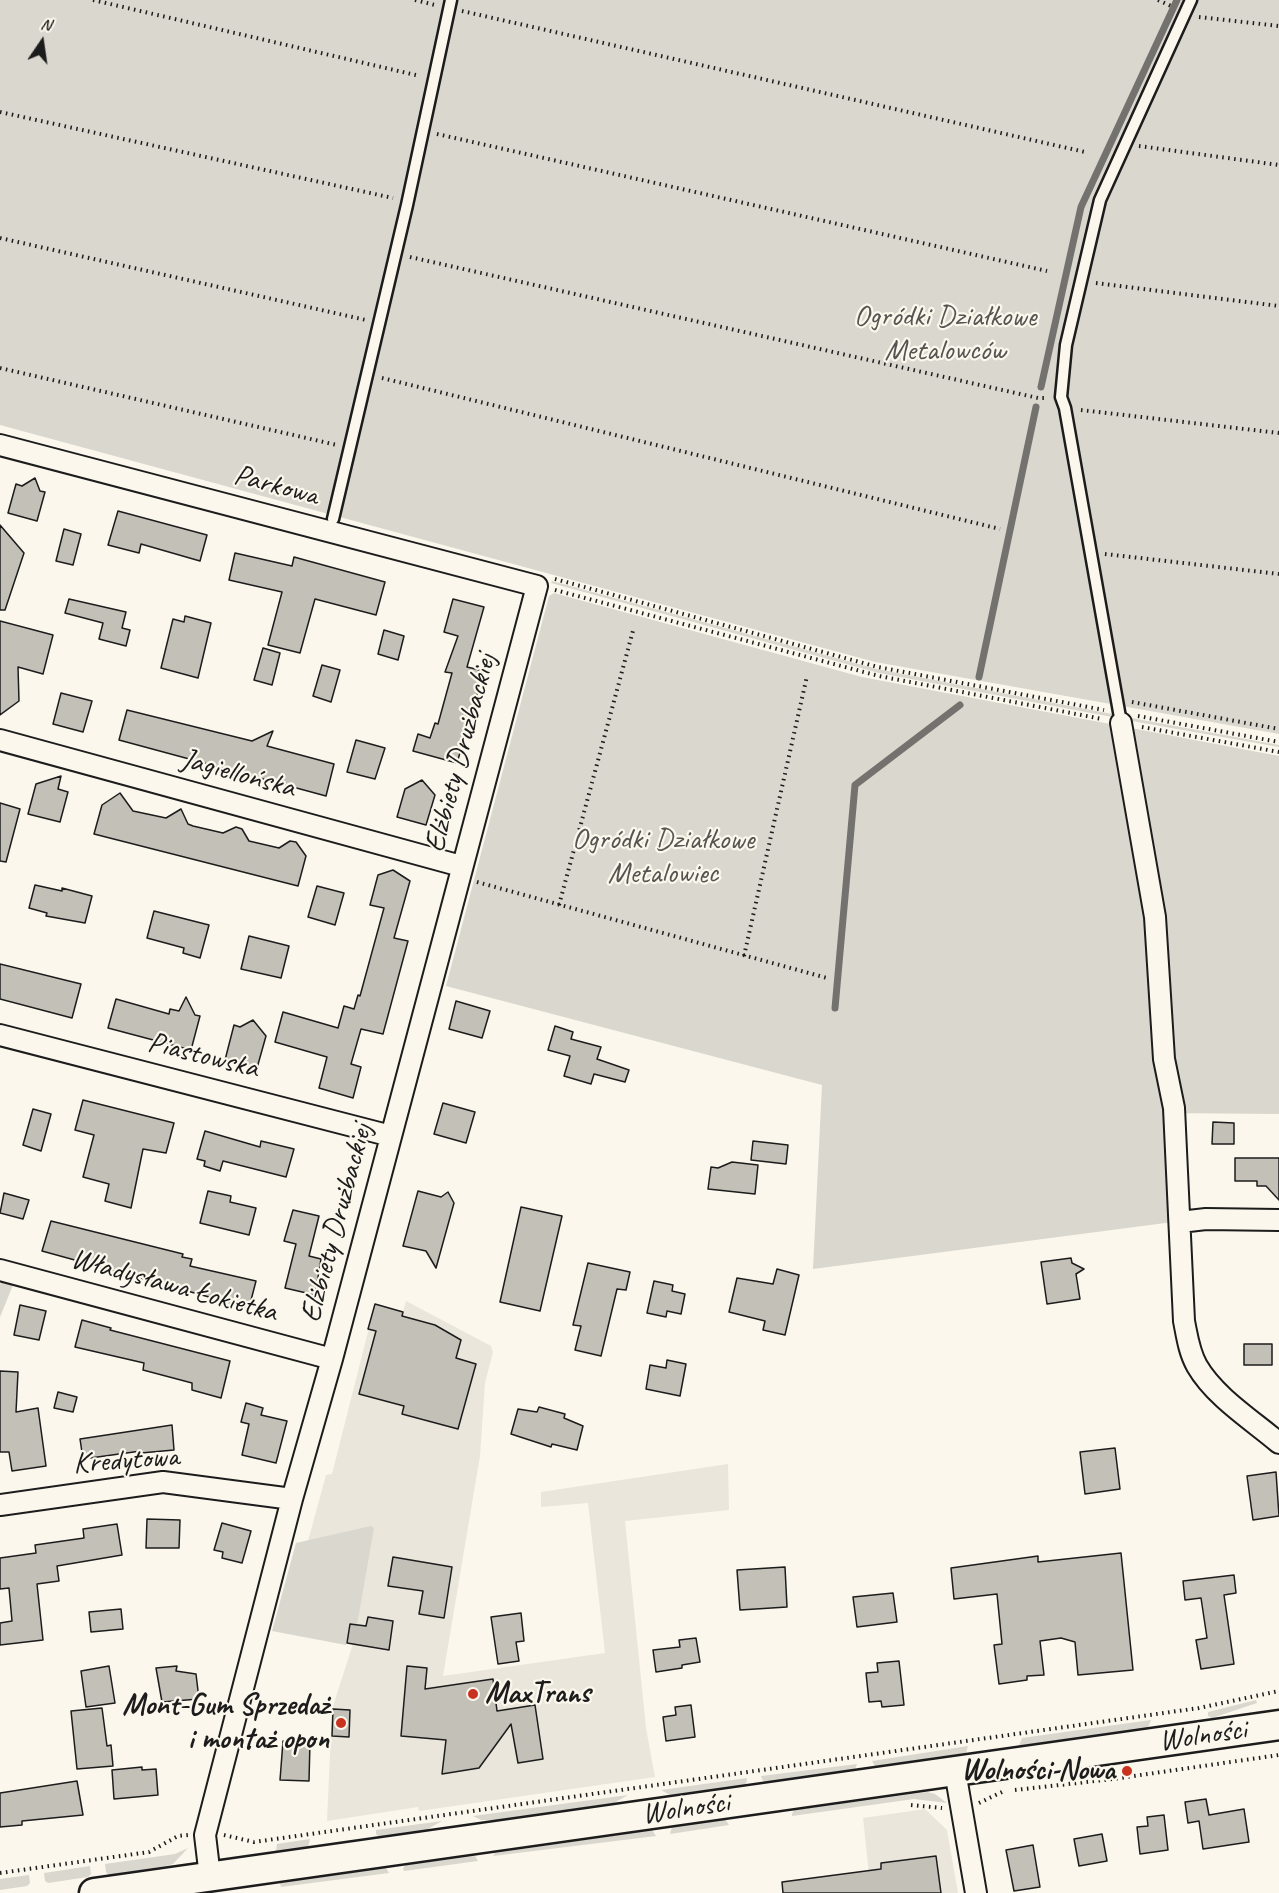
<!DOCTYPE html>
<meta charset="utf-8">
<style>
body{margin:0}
#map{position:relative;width:1279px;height:1893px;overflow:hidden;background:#fbf7ec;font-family:Caveat,sans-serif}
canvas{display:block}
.north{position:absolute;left:12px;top:12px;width:60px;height:60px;-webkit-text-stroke:4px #fbf7ec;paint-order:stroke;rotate:13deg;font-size:16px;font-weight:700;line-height:24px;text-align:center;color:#1c1c1c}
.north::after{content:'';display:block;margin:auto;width:21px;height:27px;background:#1c1c1c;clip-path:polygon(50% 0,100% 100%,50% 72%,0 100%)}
</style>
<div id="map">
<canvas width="1279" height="1893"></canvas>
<div class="north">N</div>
</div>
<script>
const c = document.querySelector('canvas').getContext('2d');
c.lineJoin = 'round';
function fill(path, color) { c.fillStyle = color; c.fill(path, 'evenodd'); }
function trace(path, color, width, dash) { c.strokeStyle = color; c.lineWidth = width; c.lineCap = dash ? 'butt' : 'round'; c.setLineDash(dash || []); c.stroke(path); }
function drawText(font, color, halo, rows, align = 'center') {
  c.font = font + ' Caveat,sans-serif'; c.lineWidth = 4.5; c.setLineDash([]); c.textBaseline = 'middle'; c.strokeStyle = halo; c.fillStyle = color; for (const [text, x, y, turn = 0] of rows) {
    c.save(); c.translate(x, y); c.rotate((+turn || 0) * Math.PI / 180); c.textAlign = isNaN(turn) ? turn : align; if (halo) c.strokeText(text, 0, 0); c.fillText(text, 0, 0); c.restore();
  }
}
const built = new Path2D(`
 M406,1301L491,1346L493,1352L485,1383L480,1456L443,1676L605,1653L588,1503L541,1507V1492L728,1464L729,1510L625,1521L646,1728L655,1777L419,1811L418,1807L327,1821L332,1709L353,1644L347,1643L350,1624L357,1625L308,1541L326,1475L332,1474L375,1304L403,1312Z
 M925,1809L947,1830L958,1893H871L863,1818Z`);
const green = new Path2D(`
 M0,0H1279V734L875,662L0,425Z
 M552,581L877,669L1112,714V717L879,673L551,583Z
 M554,593L862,677L1279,756V1114L1165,1113L1173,1222L813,1269L822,1085L446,986L549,596Z
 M1126,717L1279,745V747L1126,720Z
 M1,1282L13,1285L0,1317V1285Z
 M371,1526L374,1528L357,1625L350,1624L346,1645L272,1631L296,1543Z
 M1256,1700L1257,1703L1212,1718L1208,1716V1712Z
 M1151,1720L1148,1728L1019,1746L1022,1738Z
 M968,1746L966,1753L875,1766L872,1761Z
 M857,1764L855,1769L764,1782L762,1779L761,1776Z
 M747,1778L746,1785L670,1795L661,1790Z
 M927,1792L935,1794L947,1803L914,1799L792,1816V1814L794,1810Z
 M628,1795L614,1803L496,1820H481L473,1816Z
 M725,1819L729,1825L670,1834L672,1827Z
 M442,1821L426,1830L379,1837L376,1834V1830Z
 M652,1830L656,1836L493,1856L495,1853Z
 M310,1839L308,1847L276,1851L277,1844Z
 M188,1848L173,1864L166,1866L109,1875L106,1872L105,1864L175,1854Z
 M475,1856L478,1861L404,1871L403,1868L406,1865Z
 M90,1866L91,1874L88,1877L48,1883L45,1881L44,1873Z
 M386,1868L389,1873L281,1887L280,1883Z
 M29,1875L30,1883L27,1886L0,1890V1879Z`);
const stream = new Path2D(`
 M1041,387L1081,207L1177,0
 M979,677L1036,407
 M835,1008L855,785L960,705`);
const building = new Path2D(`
 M35,478L40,491L45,492L37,521L8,513L16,484L22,486Z
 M118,511L207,535L200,561L141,544L139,553L108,545Z
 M0,525L24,553L5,610H0Z
 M64,529L81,534L73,565L56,561Z
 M235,553L292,566L294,557L385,582L376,615L315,599L300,653L268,645L282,592L229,580Z
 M69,599L126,612L122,628L130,630L126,646L99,639L103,623L65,613Z
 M453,599L484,607L467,667L484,671L457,763L413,751L418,734L430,738L435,723L438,724L452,673L445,672L458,636L444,632Z
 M185,616L211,623L198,678L161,668L173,619L184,622Z
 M0,621L53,635L43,674L18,667L19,701L0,715Z
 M384,630L404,636L398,660L378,654Z
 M263,648L280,653L272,685L254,680Z
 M322,665L340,670L331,702L313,696Z
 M61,693L92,701L83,732L53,724Z
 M127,710L252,741L273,731L267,746L334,764L326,796L119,740Z
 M356,740L385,748L375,779L347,772Z
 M61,776L58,789L68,792L60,822L28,814L36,784Z
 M422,780L435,795L426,825L397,817L405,789Z
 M120,793L133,811L166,818L181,809L188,824L193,826L223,833L236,827L242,829L249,841L279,848L290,841L296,842L306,856L298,886L94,834L102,805Z
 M0,803L20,809L6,862L0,861Z
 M393,870L410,881L394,938L408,941L383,1034L361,1029L351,1064L361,1067L353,1098L319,1088L327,1057L275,1042L283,1012L338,1028L344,1006L354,1009L358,995L360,996L384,908L370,905L378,875Z
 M35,885L62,891V888L92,896L85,923L46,916L47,913L29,908Z
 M317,886L344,893L335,925L308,917Z
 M154,911L209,925L200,958L183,953L184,948L147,938Z
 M249,936L289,946L281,978L241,969Z
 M0,964L81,984L72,1018L0,999Z
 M186,997L195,1015L200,1016L191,1050L108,1028L116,999L169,1014L170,1009L179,1011Z
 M456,1001L490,1011L482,1038L449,1029Z
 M253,1020L266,1036L257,1068L225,1060L234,1025L240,1027Z
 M555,1026L573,1032L571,1039L601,1047L597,1059L629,1070L625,1082L594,1074L591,1084L564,1076L570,1056L548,1050Z
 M83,1100L174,1123L166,1153L143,1149L131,1208L105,1201L109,1184L83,1177L94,1135L75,1130Z
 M443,1103L475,1112L466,1143L434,1134Z
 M33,1109L51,1114L41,1151L23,1145Z
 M1213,1122L1234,1123V1144H1212Z
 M205,1131L260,1147L261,1141L294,1149L286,1177L223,1161L220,1171L204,1166L205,1161L197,1159Z
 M753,1141L788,1145L786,1164L751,1160Z
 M1235,1158H1279V1200L1266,1186H1257V1181H1235Z
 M732,1162L758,1165L755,1194L708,1189L711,1167L718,1168Z
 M208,1191L231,1196L230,1202L256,1208L249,1235L200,1223Z
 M418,1191L441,1197L448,1192L454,1203L436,1268L426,1251L403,1246Z
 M4,1193L29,1200L23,1219L0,1213Z
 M521,1207L562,1216L540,1311L500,1302Z
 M293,1210L319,1216L309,1256L321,1259L315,1295L285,1288L296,1244L284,1241Z
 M51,1221L183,1254L182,1257L192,1259L190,1266L256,1281L249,1308L42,1251Z
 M1071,1258L1072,1263L1084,1269L1076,1274L1080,1299L1047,1304L1041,1262Z
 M588,1263L630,1272L626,1290L617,1289L601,1356L575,1350L581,1326L573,1325Z
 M777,1269L799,1275L785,1335L763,1330L765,1321L729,1312L737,1278L773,1284Z
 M654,1281L673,1285L672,1291L685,1294L681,1314L667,1311L666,1317L647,1313Z
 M375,1304L403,1312L402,1316L435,1325L461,1340L456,1358L476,1364L458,1429L402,1414L404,1406L359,1394L376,1331L368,1329Z
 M20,1305L46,1311L39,1340L14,1335Z
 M82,1320L111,1328L110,1330L230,1361L221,1398L192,1390V1383L143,1370L144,1363L75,1347Z
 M1244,1344H1272V1365H1244Z
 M667,1360L686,1364L680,1396L646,1389L650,1365L666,1368Z
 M0,1371L18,1372L16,1412L38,1408L46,1466L12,1471L9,1452H0Z
 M58,1392L77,1397L73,1412L54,1408Z
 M246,1403L263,1408L261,1415L287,1421L276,1463L242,1455L249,1424L241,1422Z
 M539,1407L565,1414L564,1418L583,1426L577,1450L552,1444L551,1447L511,1434L518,1409L537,1412Z
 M172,1425L174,1450L141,1453V1451L83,1459L80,1439Z
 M1115,1448L1120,1489L1085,1494L1080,1452Z
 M1276,1472L1279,1516L1253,1520L1247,1476Z
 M147,1519L180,1520L179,1548H146Z
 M222,1523L251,1531L242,1563L222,1558L223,1552L214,1550Z
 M117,1524L122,1555L57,1566L59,1581L37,1584L43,1640L0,1645V1623L12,1621L9,1588L0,1589V1558L36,1553L35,1545L84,1538L83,1529Z
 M1121,1553L1133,1670L1078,1675L1075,1642L1061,1638L1040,1641L1044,1675L1027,1676V1680L999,1684L994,1645L1002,1644L997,1594L954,1599L951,1568L1038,1556V1562Z
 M393,1557L452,1567L444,1618L419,1614L423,1591L388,1586Z
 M785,1567L787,1607L740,1610L737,1570Z
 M1234,1575L1236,1593L1224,1595L1234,1664L1201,1669L1196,1640L1207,1638L1201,1598L1185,1600L1183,1581Z
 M893,1593L897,1622L857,1627L853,1597Z
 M121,1609L123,1629L91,1632L89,1612Z
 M521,1613L524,1641L516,1642L519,1661L498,1664L491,1617Z
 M368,1617L393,1621L389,1650L347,1643L350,1624L366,1626Z
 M696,1638L700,1662L682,1665V1668L656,1672L653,1650L680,1647L679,1640Z
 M899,1661L904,1705L882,1707L881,1701L869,1702L866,1673L878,1672L877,1663Z
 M109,1666L115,1703L86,1707L81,1671Z
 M177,1666L176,1671L196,1674L199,1699L162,1702L156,1668Z
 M407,1666L427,1668L425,1689L493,1679L497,1711L535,1705L543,1759L518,1763L511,1724L479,1768L442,1774L446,1740L401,1736Z
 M691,1705L695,1737L666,1741L663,1717L676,1715L675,1707Z
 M102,1708L107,1746L111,1745L113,1766L77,1769L71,1711Z
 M333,1709L350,1710L349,1737L332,1736Z
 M283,1741L310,1742L309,1781L280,1780Z
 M142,1767V1770L156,1769L158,1795L114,1799L112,1770Z
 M77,1781L83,1815L22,1821V1825L0,1827V1793Z
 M1206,1799L1209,1815L1244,1809L1249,1842L1203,1849L1199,1821L1188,1823L1185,1802Z
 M1164,1815L1168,1850L1140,1854L1137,1827L1148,1826L1147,1817Z
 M1102,1834L1107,1861L1079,1866L1074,1839Z
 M1033,1845L1040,1887L1014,1891L1006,1850Z
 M936,1856L941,1893H783L782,1882L881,1869V1863Z`);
const path = new Path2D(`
 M93,0L420,76
 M415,0L435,5
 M1158,0L1171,6
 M462,11L1085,152
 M1199,17L1279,26
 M0,112L393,198
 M437,134L1047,271
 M1139,146L1279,165
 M0,238L366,320
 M410,257L1038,398H1047
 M1096,283L1279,306
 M0,368L337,445
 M382,378L1000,529
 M1081,410L1279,433
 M1105,554L1279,574
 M555,579L878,667L1104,710
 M555,590L879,676L1102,719
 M1132,702L1279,729
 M1138,716L1279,742
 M1142,727L1279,752
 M477,882L827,978
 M559,905L634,627
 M744,956L807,676
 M1015,1790L1113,1779L1279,1755
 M979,1803L1004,1791
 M911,1805L942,1808
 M224,1835L254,1842L1199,1708L1279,1691
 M0,1873L149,1852L178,1836L188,1835`);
const lane = new Path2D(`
 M333,519L407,205L451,0
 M1121,723L1065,408L1061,397L1066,345L1100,200L1191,0`);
const street = new Path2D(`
 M0,445L537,586L332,1359L292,1499L205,1835L210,1877
 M1121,723L1155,917L1164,1059L1174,1108L1184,1321C1187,1336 1189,1352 1197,1366C1215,1397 1252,1420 1279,1443
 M0,740L461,866
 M0,1035L391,1136
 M1180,1222L1206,1219L1279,1220
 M0,1270L332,1359
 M0,1505L163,1482L292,1499
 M955,1771L976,1893`);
const secondary = new Path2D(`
 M94,1893L1279,1725`);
const markers = [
 [473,1694,6,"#c8321e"],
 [341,1723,6,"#c8321e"],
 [1127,1771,6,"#c8321e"]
];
const parkNames = [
 ["Ogródki Działkowe",945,317],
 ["Metalowców",945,351],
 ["Ogródki Działkowe",663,840],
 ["Metalowiec",663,874]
];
const streetNames = [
 ["Parkowa",276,486,15],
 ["Elżbiety Drużbackiej",461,753,-75],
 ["Jagiellońska",238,774,15],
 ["Piastowska",203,1056,14],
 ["Elżbiety Drużbackiej",337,1223,-75],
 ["Władysława Łokietka",174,1286,15],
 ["Kredytowa",126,1461,-4],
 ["Wolności",1203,1736,-8],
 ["Wolności",686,1809,-8]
];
const poiNames = [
 ["MaxTrans",485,1694,"left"],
 ["Mont-Gum Sprzedaż",329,1706],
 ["i montaż opon",329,1740],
 ["Wolności Nowa",1115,1771]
];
fill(built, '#eae6dc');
fill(green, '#dad7ce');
trace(stream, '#74726e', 7);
fill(building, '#c3c0b8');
trace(building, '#1c1c1c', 1.5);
trace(lane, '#1c1c1c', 15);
trace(street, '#1c1c1c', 24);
trace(secondary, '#1c1c1c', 33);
trace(path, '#1c1c1c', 4, [1.5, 4.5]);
trace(lane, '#fbf7ec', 10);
trace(street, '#fbf7ec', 20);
trace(secondary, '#fbf7ec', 28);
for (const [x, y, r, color] of markers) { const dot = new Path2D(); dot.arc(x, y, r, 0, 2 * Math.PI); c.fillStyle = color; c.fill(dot); trace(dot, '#fbf7ec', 2); }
drawText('30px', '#555451', '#fbf7ec', parkNames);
drawText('30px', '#1c1c1c', '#fbf7ec', streetNames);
drawText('bold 30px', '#1c1c1c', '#fbf7ec', poiNames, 'right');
</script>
